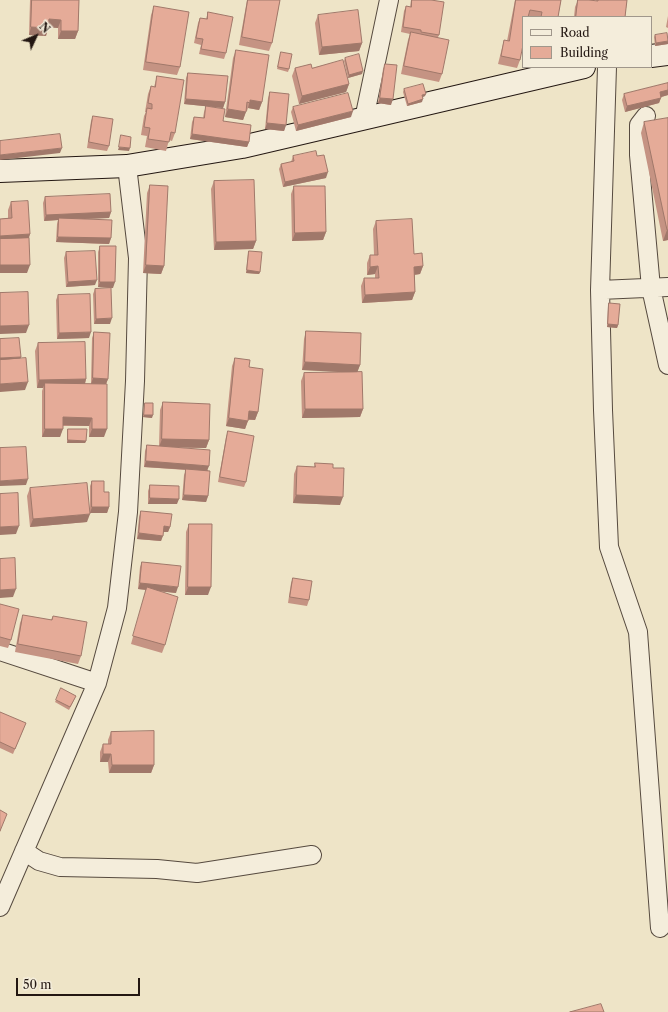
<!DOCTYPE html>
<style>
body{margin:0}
#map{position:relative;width:668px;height:1012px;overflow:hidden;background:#eee4c7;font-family:"Libre Caslon Text",serif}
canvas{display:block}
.legend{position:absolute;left:522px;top:16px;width:130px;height:52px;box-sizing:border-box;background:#f4eddb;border:1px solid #a0978b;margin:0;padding:5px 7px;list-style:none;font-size:12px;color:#231712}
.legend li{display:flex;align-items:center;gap:8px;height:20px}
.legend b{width:20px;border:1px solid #a0978b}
.north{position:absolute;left:16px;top:16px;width:40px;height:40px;-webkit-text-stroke:3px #f4eddb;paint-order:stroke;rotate:46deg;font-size:11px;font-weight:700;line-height:16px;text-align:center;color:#231712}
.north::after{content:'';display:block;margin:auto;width:14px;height:18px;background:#231712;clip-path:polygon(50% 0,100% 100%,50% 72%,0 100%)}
.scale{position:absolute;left:16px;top:978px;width:124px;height:18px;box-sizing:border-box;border:2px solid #231712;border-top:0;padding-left:5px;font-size:12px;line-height:14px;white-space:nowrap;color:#231712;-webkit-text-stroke:3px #f4eddb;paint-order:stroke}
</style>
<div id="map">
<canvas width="668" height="1012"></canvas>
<ul class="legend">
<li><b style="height:5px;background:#f4eddb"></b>Road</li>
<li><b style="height:11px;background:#e5ab98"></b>Building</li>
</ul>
<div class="north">N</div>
<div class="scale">50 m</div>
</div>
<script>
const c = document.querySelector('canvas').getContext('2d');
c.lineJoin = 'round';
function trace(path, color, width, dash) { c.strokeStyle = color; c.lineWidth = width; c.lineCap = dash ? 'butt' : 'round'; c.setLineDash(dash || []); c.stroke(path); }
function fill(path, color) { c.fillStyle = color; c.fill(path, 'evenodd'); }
const street = new Path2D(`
 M607,67L600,290L603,410L609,547L638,632L660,928
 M646,116L639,125V155L651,288L668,365
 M364,119L389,0
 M600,290L668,287
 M0,651L97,683
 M24,851L39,861L60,867L157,869L197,873L312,855
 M0,907L97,683L117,608L128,512L135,381L138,258L127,166`);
const secondary = new Path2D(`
 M651,56L668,54
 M0,171L127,166L242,147L584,67`);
const wall = new Path2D(`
 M30,0H79L78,31L75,39H58V28L48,27L46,36L29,35Z
 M247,0H280L272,43L269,51L239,45Z
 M411,0H431L439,35L438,37L442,74L439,82L401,74L408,40L410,34L401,32L404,11L406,6L410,7Z
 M515,0H561L558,17H523L520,60L517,68L498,64L504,40L507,41Z
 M578,0H589L596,1V0H627L625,17H574L575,7Z
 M154,6L180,67L177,75L143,70L151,15Z
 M208,12L226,53L224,59L199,54L201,45L194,43L198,23L200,18L206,19Z
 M318,15L362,43L359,51L319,55L315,23Z
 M668,16V28L666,27Z
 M655,35L668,44L655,46L654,37Z
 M236,50L262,102L259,110L248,108L247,111H246L243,120L225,117L233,58Z
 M281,52L289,69L288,72L277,69Z
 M345,58L362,74L348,78L344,61Z
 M385,64L391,105L378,103L383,69Z
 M295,68H312L349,84L346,92L299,104L292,76Z
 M188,73L225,102L223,108L184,104L186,78Z
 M157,76L175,133L172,141L169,140L166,151L145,147L147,136L141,135L144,116L146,112H145L148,94L151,86L154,87Z
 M668,83V95L661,97L659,103L625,112L622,100L624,94Z
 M404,89L425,96L422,97V102L407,106L403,92Z
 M270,92L286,125L284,131L265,129L268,98Z
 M206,106L249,142L247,147L190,139L192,122L194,117L203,118L204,112Z
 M293,107L351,117L296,131L291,112Z
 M93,116L109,146L107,151L87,148L91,121Z
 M668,118V240L663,241L641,133L644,122Z
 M293,156H317L326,178L283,187L279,169L281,164L291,162Z
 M214,181L256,241L253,249L214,250L211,189Z
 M150,185L164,266L161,274L143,273L147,193Z
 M294,186L326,232L323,240L292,241L291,194Z
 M45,197L111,212L109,218L82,219L111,238L109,244L56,242L57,224L58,220L44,221L43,203Z
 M11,202L30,234L29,238L27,273H0V219L8,218V210Z
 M376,221L414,254L423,266L420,274L415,275V292L412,300L362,303L361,286L364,278H375V274L367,275V263L370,255H374L373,229Z
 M100,246L113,288L98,287V252Z
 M249,251L260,272L259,274L246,273L248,254Z
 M66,252L95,285L66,287L64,258Z
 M95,289L110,324H94L93,294Z
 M58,295L89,338L57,339L56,300Z
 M609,303L618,325L617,328L607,327L608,306Z
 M306,331L360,365L357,372L363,409L360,417L302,418L301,381L304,373L351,372L302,370L304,339Z
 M94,332L108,379L106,384L104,437H89V426H63L60,437H42V391L43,388H37L35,351L38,343L86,379L85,384H91L92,338Z
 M235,358L249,367L258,412L255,420H248L245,429L226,426L232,366Z
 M163,402L209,440L206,448L170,447L208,470V496L206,502L182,500L184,475L186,470L144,467L145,451L147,445L159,446L160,410Z
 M145,403L152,418L143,417L144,406Z
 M68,429L86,441L85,443H67V431Z
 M228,431L246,482L244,487L218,482L226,437Z
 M315,463L333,468L340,505L293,503L294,474L297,466L314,467Z
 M92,481L104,492L109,507L107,513H90V486Z
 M150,485L177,504H148V491Z
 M30,488L87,522L30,527L27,496Z
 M141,511L170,527L168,532H163L161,541L137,539L139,517Z
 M189,524L208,595H185L186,532Z
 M142,562L176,593L159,591L165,645L162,653L131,644L146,590L138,589L140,567Z
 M293,578L309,600L307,606L288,603L291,583Z
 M0,604L11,640L8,648L0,646Z
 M23,615L51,620L53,616L81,656L78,664L15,652L20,623Z
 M75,698L69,710L55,702L56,700Z
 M0,712L24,728L13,754L0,748Z
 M111,732L154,765L151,773H109L108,762H100V752L103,744H108V740Z`);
const shadedWall = new Path2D(`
 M49,19L61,20L58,28L46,27Z
 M31,27L48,28L46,36L29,35Z
 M61,31H78L75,39H58Z
 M668,41V44L655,46L656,43Z
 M362,43L359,51L319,55L322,47Z
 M363,71L362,74L348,78L349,75Z
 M349,84L346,92L299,104L302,96Z
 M668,90V95L658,98L660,92Z
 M426,94L425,96L421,98L422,95Z
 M380,98L393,99L391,105L378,103Z
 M661,98L659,103L625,112L627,106Z
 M186,99L225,102L223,108L184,104Z
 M423,99L422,102L407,106L408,104Z
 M250,100L262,102L259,110L248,108Z
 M228,109L246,112L243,120L225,117Z
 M353,111L351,117L296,131L298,125Z
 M267,123L286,125L284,131L265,129Z
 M192,134L249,142L247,147L190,139Z
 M119,147L130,148L129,151L118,150Z
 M62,148L60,153L0,160V155Z
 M328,172L326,178L283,187L285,182Z
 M111,212L109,218L59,220V218L58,220L44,221L46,215Z
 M667,230H668V240L663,241Z
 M326,232L323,240L292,241L295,233Z
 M30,234L27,242L0,244V236Z
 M58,237L111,238L109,244L56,242Z
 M256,241L253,249L214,250L216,242Z
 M0,265H30L27,273H0Z
 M146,265L164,266L161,274L143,273Z
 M378,266L375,274L367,275L370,267Z
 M423,266L420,274L411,275L414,267Z
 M247,270L260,272L259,274L246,273Z
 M97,280L95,285L66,287L68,282Z
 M100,282H115L113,288L98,287Z
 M415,292L412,300L362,303L365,295Z
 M112,318L110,324H94L96,319Z
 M608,324L618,325L617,328L607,327Z
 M29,325L26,333L0,334V326Z
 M91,332L89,338L57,339L59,333Z
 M21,357L19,363L0,364V358Z
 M305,362L360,365L357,373L302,370Z
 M93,378L108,379L106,384H91Z
 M86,379L84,387L45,383L43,388H37L39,380Z
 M28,382L25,390L0,392V384Z
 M305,409H363L360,417L302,418Z
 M249,411L258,412L255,420L246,419Z
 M144,415H153L152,418L143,417Z
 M63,417L92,418L89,426L60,425Z
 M229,418L248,421L245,429L226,426Z
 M45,429H63L60,437H42Z
 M92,429H107L104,437H89Z
 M162,439L209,440L206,448L159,447Z
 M68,440L86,441L85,443H67Z
 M146,461L209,466L207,471L144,467Z
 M28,479L26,485L0,486V481Z
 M184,495L208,496L206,502L182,500Z
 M296,495L343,497L340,505L293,503Z
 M150,498L179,499L177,504H148Z
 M92,507H109L107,513H90Z
 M90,514L87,522L30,527L33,519Z
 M19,526L16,534L0,535V527Z
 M164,526L170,527L168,532H162Z
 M139,533L163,536L161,541L137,539Z
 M140,583L178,587L176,593L138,589Z
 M188,587H211L208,595H185Z
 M16,589L13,597L0,598V590Z
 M103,754H111L108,762H100Z
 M112,765H154L151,773H109Z`);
const building = new Path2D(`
 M32,0H79L78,31H61V20L49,19L48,28L31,27Z
 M248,0H280L272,43L242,37Z
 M412,0H431L444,2L439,35L421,32V30L403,27L406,6L411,7Z
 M516,0H561L558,17H541L542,12L530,10L528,17H523V45L520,60L501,56L504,40L509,41Z
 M578,0H589L598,1V0H627L625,17H576Z
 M154,6L189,12L180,67L146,62Z
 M358,10L362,43L322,47L318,15Z
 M208,12L233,17L226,53L201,49L203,39L196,38L200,18L207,19Z
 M411,32L449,40L442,74L404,66Z
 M667,33L668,41L656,43L655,35Z
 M236,50L269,55L262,102L250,100V103L247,102L246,112L228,109Z
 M281,52L292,54L289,69L278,67Z
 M359,54L363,71L349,75L345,58Z
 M343,60L349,84L302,96L295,68L311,64L312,68Z
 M385,64L397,65L393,99L380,98Z
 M188,73L228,76L225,102L186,99Z
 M157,76L184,80L175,133L171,132L169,142L148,139L150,128L144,127L147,108L152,109V104L148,103L151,86L155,87Z
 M668,83V90L660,92L661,98L627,106L624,94Z
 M423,84L426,94L422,95L423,99L408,104L404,89Z
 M270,92L289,94L286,125L267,123Z
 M348,93L353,111L298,125L293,107Z
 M206,106L225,109L223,121L251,125L249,142L192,134L194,117L204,118Z
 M93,116L113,119L109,146L89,142Z
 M668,118V230H667L644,122Z
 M60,134L62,148L0,155V141Z
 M121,135L131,137L130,148L119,147Z
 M316,151L317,156L324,155L328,172L285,182L281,164L294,161L293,156Z
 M254,180L256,241L216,242L214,181Z
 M150,185L168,186L164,266L146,265Z
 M294,186H325L326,232L295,233Z
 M110,194L111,212L46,215L45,197Z
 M28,201L30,234L0,236V219L12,218L11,202Z
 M59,218L112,220L111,238L58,237Z
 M412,219L414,254L422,253L423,266L414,267L415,292L365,295L364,278H379L378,266L370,267V255H378L376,221Z
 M29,238L30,265H0V239Z
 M100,246H116L115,282H100Z
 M95,251L97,280L68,282L66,252Z
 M249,251L262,252L260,272L247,270Z
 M111,288L112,318L96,319L95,289Z
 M28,292L29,325L0,326V293Z
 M90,294L91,332L59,333L58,295Z
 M609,303L620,304L618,325L608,324Z
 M306,331L361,333L360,365L305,362Z
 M94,332L110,333L108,379L93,378Z
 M19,338L21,357L0,358V339Z
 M85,342L86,379L39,380L38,343Z
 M26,358L28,382L0,384V360Z
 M235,358L250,360L249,367L263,369L258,412L249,411L248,421L229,418Z
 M362,372L363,409H305L304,373Z
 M45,383L107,384V429H92V418L63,417V429H45Z
 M163,402L210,404L209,440L162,439Z
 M145,403H153V415H144Z
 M68,429H87L86,441L68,440Z
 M228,431L254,436L246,482L220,477Z
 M147,445L210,450L209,466L146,461Z
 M26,447L28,479L0,481V448Z
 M315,463L333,464V468H344L343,497L296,495L297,466L315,467Z
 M186,469L210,471L208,496L184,495Z
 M92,481H104V492H109V507H92Z
 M87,483L90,514L33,519L30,488Z
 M150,485L179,486V499L150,498Z
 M18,493L19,526L0,527V494Z
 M141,511L172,514L170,527L164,526L163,536L139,533Z
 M189,524H212L211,587H188Z
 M15,558L16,589L0,590V559Z
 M142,562L181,566L178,587L140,583Z
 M293,578L312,581L309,600L290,597Z
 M147,587L178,597L165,645L133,636Z
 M0,604L19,609L11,640L0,637Z
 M23,615L52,620L53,616L87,622L81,656L18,644Z
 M61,688L76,696L70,707L56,700Z
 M0,712L26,723L15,749L0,742Z
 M154,731V765H112L111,754H103V744H111V732Z
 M0,810L7,814L0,831Z
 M601,1004L604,1012H570Z`);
trace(street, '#564a3f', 20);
trace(secondary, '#231712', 24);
trace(street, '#f4eddb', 18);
trace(secondary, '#f4eddb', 22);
fill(wall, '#c59383');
fill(shadedWall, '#a0786a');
fill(building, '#e5ab98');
trace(building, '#a0786a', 1);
</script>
